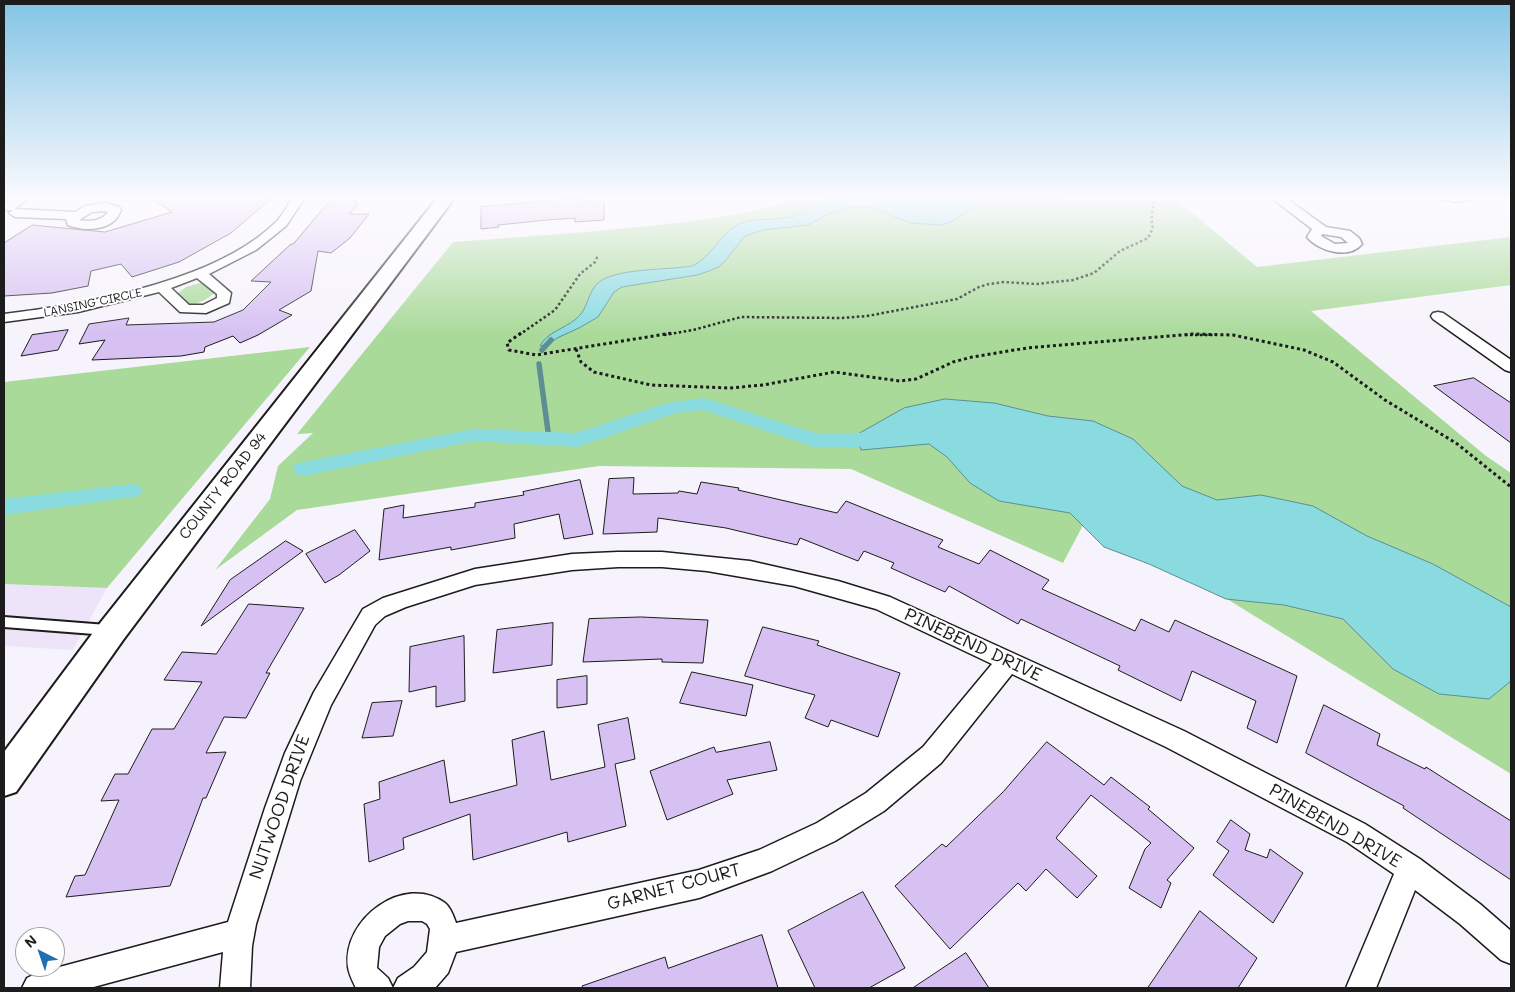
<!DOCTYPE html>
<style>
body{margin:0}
#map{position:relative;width:1515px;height:992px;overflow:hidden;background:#f7f3fc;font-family:Mali,sans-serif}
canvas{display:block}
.frame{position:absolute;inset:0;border:5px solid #1c1c1c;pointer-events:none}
.north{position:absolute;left:15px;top:927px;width:50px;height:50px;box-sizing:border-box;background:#fff;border:1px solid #a4a4a4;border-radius:50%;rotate:319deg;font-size:14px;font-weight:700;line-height:20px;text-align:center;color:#1c1c1c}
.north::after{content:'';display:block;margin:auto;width:18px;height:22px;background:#1f6fb2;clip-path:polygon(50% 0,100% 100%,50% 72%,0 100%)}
</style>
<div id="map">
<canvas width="1515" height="992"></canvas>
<div class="frame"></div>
<div class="north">N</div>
</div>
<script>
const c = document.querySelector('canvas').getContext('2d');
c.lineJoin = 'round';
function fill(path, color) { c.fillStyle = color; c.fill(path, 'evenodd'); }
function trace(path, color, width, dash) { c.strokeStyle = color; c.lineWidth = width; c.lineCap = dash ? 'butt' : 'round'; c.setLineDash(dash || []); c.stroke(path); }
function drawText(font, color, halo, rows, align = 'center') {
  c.font = font + ' Mali,sans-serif'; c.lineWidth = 4; c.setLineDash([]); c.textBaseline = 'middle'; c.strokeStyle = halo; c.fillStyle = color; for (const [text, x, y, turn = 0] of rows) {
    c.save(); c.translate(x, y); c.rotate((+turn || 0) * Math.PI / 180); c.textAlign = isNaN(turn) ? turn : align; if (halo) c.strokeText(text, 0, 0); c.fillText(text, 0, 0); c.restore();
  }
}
const built = new Path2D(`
 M4,584L107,588L73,650L4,646Z`);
const green = new Path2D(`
 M801,196H1172L1257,267L1511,237V285L1311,311L1486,456L1511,473V774L1089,514L1063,563L851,469L599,466L297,510L215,570L270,499L278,466L313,433L297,434L453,242C518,237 583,233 648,226C700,220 752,215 801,196Z
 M200,283H207L215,292C209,299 194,307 184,303C181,302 177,298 174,296L186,287Z
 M310,347L107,588L4,584V382Z`);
const water = new Path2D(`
 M871,196H1065V199L1068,202L1031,205L996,201L984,203L974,207L953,221L941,225L911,223L868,207H853L829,214L808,225L763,230L745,236L725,261L719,267L709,271L697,275L622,287L614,292L598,317L579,328L557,338L548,345L540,346C547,332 564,329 576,319C588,310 587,293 598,283C614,268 669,270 692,266C711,258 719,235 737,225C753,217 773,221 791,217C803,214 810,206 821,202C837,196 855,198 871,196Z
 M945,399L994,403L1048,416L1093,421L1133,439L1182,486L1217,500L1261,495L1313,506L1367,536L1433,564L1511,607V681L1489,699L1439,694L1393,669L1343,619L1284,605L1226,599L1149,564L1104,547L1070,513L999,501L970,483L947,457L929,444L861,450L856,435L904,408Z`);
const stream = new Path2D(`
 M542,350L551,340
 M539,364L549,439`);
const canal = new Path2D(`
 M704,398L818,434L886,432L893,434L896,439L893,444L886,446L817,448L703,410L676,413L577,447L474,441L303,476L296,474L293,469L296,464L303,462L474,429L576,433L667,403Z
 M132,484L139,486L143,491L139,496L4,515V499Z`);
const building = new Path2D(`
 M147,196H274L231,233L179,262L132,277L121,264L91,271L88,286L52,293L4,296V243L32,225L105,232L172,212Z
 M334,196H361L355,203L359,204L349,214H369L350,238L331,253L318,251L311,291L279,310L292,315L258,335L240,343L233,336L205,347L204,352L181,356L92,360L105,340L79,344L89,324L129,318L126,325L214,322L243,310L271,282L251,281L291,244H293Z
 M582,198V202L604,199V220L575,222V218L547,220L498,225L499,227L481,229V207Z
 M68,330L58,350L21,356L32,335Z
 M1474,378L1511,403V443L1434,386Z
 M634,478L633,494L678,493L679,491L697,494L701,482L739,488L738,490L837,513L846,501L943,540L938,547L979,564L990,550L1049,580L1042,589L1135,631L1141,619L1169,632L1175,620L1297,676L1277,743L1247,728L1256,701L1192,671L1181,701L1118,670L1120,666L1021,619L1018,624L949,586L945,592L891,568L894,563L864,551L858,561L800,538L797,545L726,528L658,518L657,532L603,534L609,479Z
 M580,480L593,534L564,539L559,514L514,524L515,538L451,550V547L379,560L384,509L404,505L403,518L475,507V503L524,495L523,492Z
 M355,530L370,551L339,575L325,583L306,554Z
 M286,541L303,551L201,626L230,580Z
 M249,604L304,608L266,673H270L246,718L224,717L206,753L226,752L206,798H203L170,886L66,897L75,876L85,875L119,800L101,801L115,774H128L152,729H174L202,682L164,680L182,652L216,654Z
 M641,617L708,620L703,663L662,662V659L583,662L589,619Z
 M553,623L552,665L493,673L497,630Z
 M763,627L819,641L817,645L900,673L878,737L831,720L828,727L805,718L815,695L745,676Z
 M464,636L465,701L436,707V686L409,692L410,647Z
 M692,672L753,685L746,716L680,703Z
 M587,676V704L557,708V680Z
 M402,701L393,736L362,738L372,703Z
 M1324,705L1380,734L1377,745L1425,769L1426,767L1511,821V880L1403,808L1404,806L1306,753Z
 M628,718L635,759L615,764L626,826L568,842L567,832L473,860L470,814L403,838L404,849L369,862L364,804L380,799L379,782L444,760L450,803L517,785L512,740L544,731L551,780L605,767L598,725Z
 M770,742L777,770L727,780L733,794L667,820L650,771L714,747L716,752Z
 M1047,742L1104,785L1111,777L1150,807L1148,809L1194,848L1167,880L1171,883L1161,908L1129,888L1145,849L1151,843L1091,795L1056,838L1097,876L1077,898L1046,869L1026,891L1018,883L950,949L895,886L942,844L946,847L1003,792Z
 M1231,820L1250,834L1245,850L1267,858L1270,849L1303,873L1273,923L1213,875L1229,851L1217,842Z
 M863,892L905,968L869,988H815L788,931Z
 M1200,911L1257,958L1238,988H1148Z
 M762,935L778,988H583L582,986L665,957L668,968Z
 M966,953L989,988H913Z`);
const pathFar1 = new Path2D(`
 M519,335L555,310L580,274L595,262L598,255
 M664,335L693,330L741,317L842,318L867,316L957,299L979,287L989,284L1004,282L1036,284L1073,280L1094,273L1120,251L1148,238L1153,228C1149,215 1155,208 1153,196
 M1185,335H1217`);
const path = new Path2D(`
 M521,333L507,343L509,350L536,355L672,333
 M576,349L581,362L594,372L651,385L730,388L763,385L834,372L900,381L916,379L953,362L972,357L1027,348L1192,334L1233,335L1304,350L1333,362L1385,400L1456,443L1511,487`);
const lane = new Path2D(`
 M4,617L107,625L111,627L113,630L111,633L107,635L4,627Z`);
const street = new Path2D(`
 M17,196H32L13,210H5V204Z
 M294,196H306L286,226L256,250L209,274L231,293L229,303L206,313L180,312L159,292L78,312L4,322V314C86,304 215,282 276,222C283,215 288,204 294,196ZM197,278L217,294V298L203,305H189L171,288Z
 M1269,196H1283L1326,227L1350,231L1359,238L1362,244C1349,260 1318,251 1307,237L1312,229ZM1322,234L1341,237L1348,243L1335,244L1321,236Z
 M1441,196H1475L1473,199L1457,202L1443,199Z
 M105,203L119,207L121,210C114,231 85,232 68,225L66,219L15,217L9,213L15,209L75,212L85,206ZM104,211L108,212C102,221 89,222 79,220L92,212Z
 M1438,312L1443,313L1511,360V372L1505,370L1433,319L1431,316L1433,313Z
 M618,552H662L750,561L838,581L890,597L1184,731L1365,824L1420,859L1480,904L1511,931V964L1501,960L1460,924L1415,890L1376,988H1346L1394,874L1347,842L1166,747L1012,674L941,763L884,811L835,841L772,871L699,898L456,952L448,973L435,988H393L398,978L414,967L427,952L430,929L427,924L422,921H408L400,924L385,936L379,947L377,968L388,978L393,988H356C353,982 349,974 348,967C342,919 404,873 445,903C450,907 454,917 456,923L699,870L759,850L817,823L866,793L923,747L992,664L876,609L794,586L707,571L662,567H618L572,570L475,585L406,607L385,616L375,625L331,705L300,781L256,924L252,946L250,988H220L223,952L90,988H22L27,978L37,973L228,922L265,808L285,753L314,692L363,609L383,598L475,569L572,554Z`);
const secondary = new Path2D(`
 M439,196H456L123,640L16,792L4,796V752L101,622Z`);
const farStreetnames = [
 ["LANSING CIRCLE",93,303,-12]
];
const streetNames = [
 ["COUNTY ROAD 94",223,486,-52]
];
const nearStreetnames = [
 ["PINEBEND DRIVE",973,645,25],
 ["NUTWOOD DRIVE",280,807,-71],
 ["PINEBEND DRIVE",1335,826,30],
 ["GARNET COURT",674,887,-15]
];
fill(built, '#ede4f9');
fill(green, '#a9da9a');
fill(water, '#89dbe0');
trace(water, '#5d8f92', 1);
trace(stream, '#5d8f92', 5.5);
fill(canal, '#89dbe0');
fill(building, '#d6c1f2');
trace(building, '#1c1c1c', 1);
trace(lane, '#1c1c1c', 4);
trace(street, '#1c1c1c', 3);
trace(secondary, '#1c1c1c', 4);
trace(pathFar1, '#1c1c1c', 2.5, [2.5, 2.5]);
trace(path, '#1c1c1c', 3, [3, 3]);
fill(lane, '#fff');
fill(street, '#fff');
fill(secondary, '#fff');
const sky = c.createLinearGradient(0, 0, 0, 335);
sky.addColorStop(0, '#82c4e5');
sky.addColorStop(0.59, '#fbfafe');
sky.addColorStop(1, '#fbfafe00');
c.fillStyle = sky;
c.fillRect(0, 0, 1515, 335);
drawText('12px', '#1c1c1c', '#fff', farStreetnames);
drawText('15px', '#1c1c1c', '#fff', streetNames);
drawText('18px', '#1c1c1c', '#fff', nearStreetnames);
</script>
